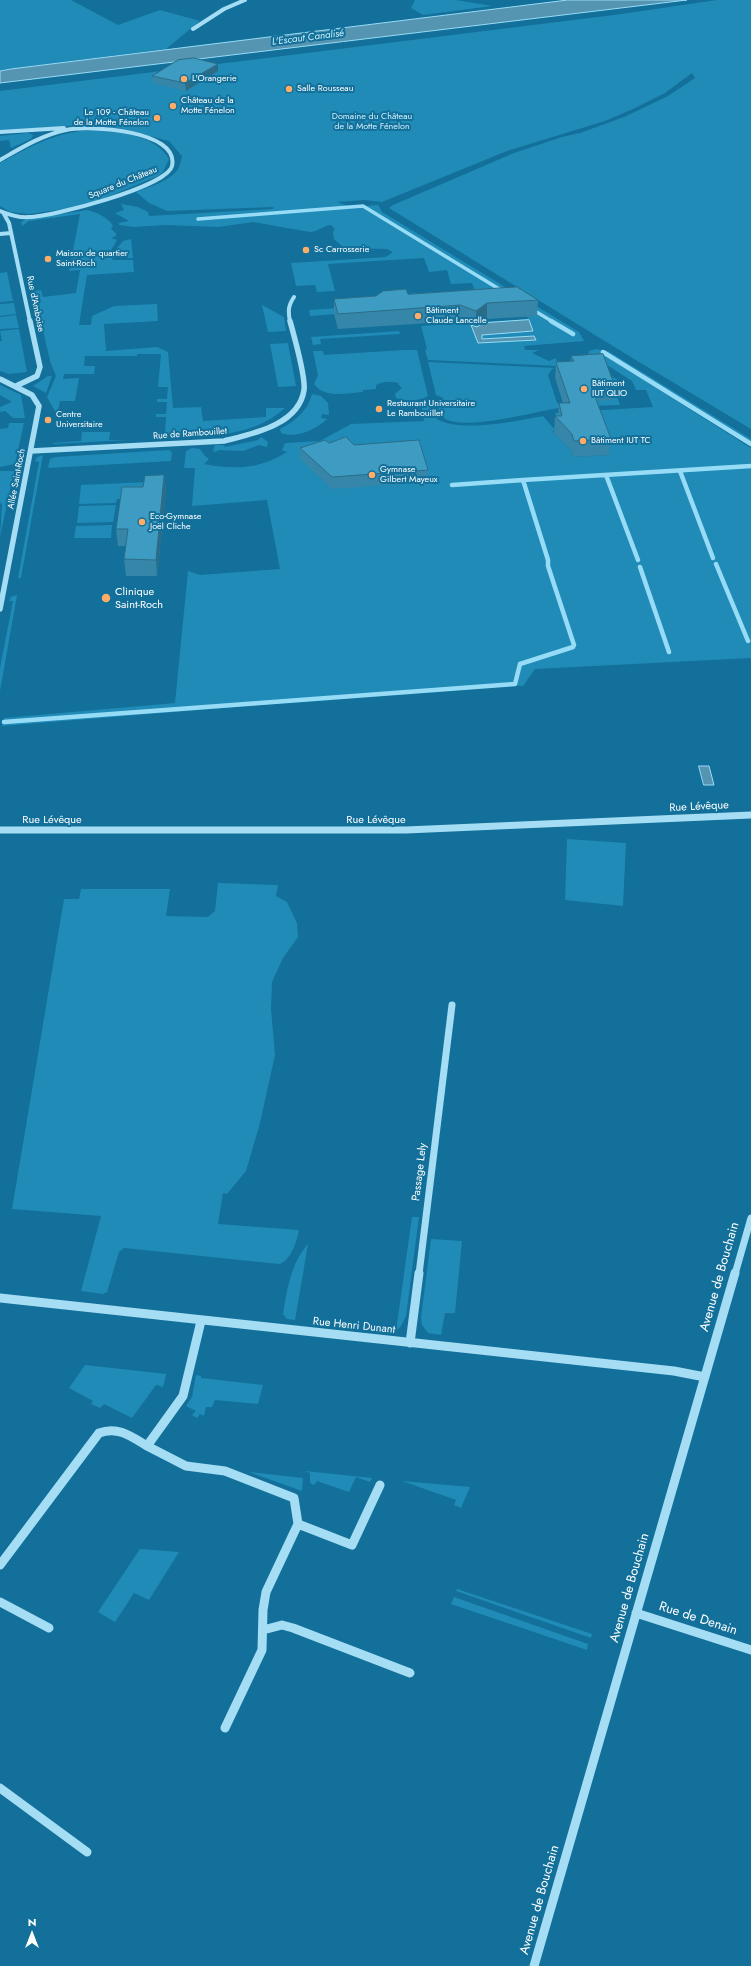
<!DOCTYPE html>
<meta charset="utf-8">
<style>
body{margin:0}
#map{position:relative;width:751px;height:1966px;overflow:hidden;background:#12709a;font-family:Jost,sans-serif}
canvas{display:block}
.north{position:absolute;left:12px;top:1914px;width:40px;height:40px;-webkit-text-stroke:3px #12709a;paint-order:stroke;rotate:0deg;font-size:11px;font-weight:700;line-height:16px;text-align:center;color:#fff}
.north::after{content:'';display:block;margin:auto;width:14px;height:18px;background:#fff;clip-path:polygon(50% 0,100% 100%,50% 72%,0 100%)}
</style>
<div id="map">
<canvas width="751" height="1966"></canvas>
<div class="north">N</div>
</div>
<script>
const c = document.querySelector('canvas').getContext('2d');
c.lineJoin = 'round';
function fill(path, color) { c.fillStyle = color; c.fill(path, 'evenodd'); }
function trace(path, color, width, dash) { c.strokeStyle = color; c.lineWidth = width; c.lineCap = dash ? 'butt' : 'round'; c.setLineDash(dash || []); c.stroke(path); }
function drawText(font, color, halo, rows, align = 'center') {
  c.font = font + ' Jost,sans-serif'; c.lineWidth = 4; c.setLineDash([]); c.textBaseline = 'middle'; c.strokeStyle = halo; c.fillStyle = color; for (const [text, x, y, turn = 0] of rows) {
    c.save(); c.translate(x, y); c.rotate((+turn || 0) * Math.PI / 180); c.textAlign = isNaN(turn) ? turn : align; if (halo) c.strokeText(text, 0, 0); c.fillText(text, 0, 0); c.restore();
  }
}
const green = new Path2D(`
 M0,0H71L118,25L160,10L200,21L166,49L0,70Z
 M415,0H456L492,6L423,15L411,8Z
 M717,0H751V429L634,359L389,208L393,205L514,153L562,137L580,133L624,117L668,96L695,78L692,73L665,93L633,109L605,121L507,151L382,202L365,200L337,202L354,208H366L570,335L575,334L365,206L378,205L382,212L579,332L584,341L524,346L525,350H539L532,353L549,361L556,358L558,366L428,360L425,350L427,349L421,326L528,319L525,309L480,305L472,283L451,284L447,270L429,272L424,258L328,264L335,291L317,292L315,285L296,286L291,263L386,257L393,252L387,249L344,248L334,239L333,232L335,229L331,225C322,226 320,231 310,232L253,222L219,227L166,225L133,227L119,225V223L129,221L115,213L124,210L121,204L138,207L148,212L149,216L273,209V207L167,211L149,203L136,192C149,187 170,181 178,169C180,165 181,160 182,156L169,141L119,128L82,125L0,131V91L614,15Z
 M80,131C107,130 154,132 169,159L163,172L158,176L95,202L72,208L29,214L10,212L0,206V163C25,149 51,135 80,131Z
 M28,133L33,135L31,139L11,148L9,140L0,141V136Z
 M88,210C96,212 109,218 113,226L111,229L116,233V236L111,238L117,240L110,252H114L123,241L131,239L133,258H113L112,260H133L134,272L87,275L79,325H91L92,316L114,306L157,304L158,321L104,324L106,351L157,347L168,352L173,408L201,407L203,421L266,417V408H285C250,440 199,436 155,438V432H165L166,417H156V414H166L167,402H157V399H167L168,387H158L161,354H137V356H85L84,366H95L94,374H64L63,379L79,378L75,401H60L57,415L47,397L56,376L50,361L34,291L41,290L43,297L76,293L80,270L69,271L80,214L29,221L22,226L21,222L26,219Z
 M7,272L13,301L0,302V273Z
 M14,303L16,314L0,316V304Z
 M262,305L284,317L286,331L268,332Z
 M339,308L336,314L310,316L309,310Z
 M16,315L19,328L0,329V317Z
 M19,329L27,372L9,374L0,371V341H2L0,331Z
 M399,331L400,334L320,339L321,344L313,345L311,337Z
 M288,343L296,386L278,387L270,344Z
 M596,349L608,351L751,439V442L605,352L601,353L751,448V658L535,669L523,686L506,685L2,726L4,718L175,703L188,571L200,575L280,569L267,500L192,506L195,468H184L186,451L192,448L200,449L205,456L209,459L204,464C235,470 260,469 287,452L282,450L285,443L320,441L351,424L424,421L421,403L431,406L437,419C460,433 517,421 543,416L556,431H552L571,450L573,457L609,455L557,419L555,413L653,407L646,390H636L632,381L588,353L589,351Z
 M404,350H417L428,396C420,401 404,402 396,398L395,394L402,388L398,384L399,383C391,381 383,381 376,385V389L363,390V392C346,393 325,399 314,384L318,375L313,351H323L324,355Z
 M428,362L555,368L552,369L548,375L557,403L563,406L602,370L622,383L613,384L620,405C600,406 579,405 559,408C536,411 461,433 443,417C440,414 439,410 438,406L444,402L443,398L436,395Z
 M48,376H52L46,393L33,386Z
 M0,385L21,395L25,418H13L5,411L0,412V407L12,402L0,395Z
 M312,394L321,396L328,403L329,415L322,414L321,418L327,419C317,429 296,439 281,433L280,429C294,422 308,411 312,394Z
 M9,423H24L15,464L0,467V429L8,428Z
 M82,432H110L109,440H128L53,444V443L81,441Z
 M261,437L268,442L267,447L259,445L243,451L219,450L215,452L213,451L215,445H223L225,447L258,440Z
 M169,450L172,452L171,461L48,468L50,459L55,457Z
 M43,455L21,578H18L39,462L35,461L37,457Z
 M0,471H14L0,537L2,504L0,503Z
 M150,482L140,499H117L116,503L79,504L81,485Z
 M116,505L113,522L77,523L79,506Z
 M112,525L111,538H74L76,526Z
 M17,595L0,691V668L13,601H9L11,597Z
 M567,839L626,843L623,906L565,900Z
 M218,883L278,885L276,896L287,902L297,923L298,937L283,958L272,982L271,1009L275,1055L260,1123L246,1171L227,1194L223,1193L218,1224L299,1230C297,1241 291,1261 279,1264L124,1248L119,1252L107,1292L103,1294L81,1291L101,1216L12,1209L64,899H79L81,889H170L166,916L208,917L215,911Z
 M412,1217H419L406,1316L401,1326L396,1331Z
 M431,1239L462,1241L455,1313H445L441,1335L428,1333L422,1325L421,1318Z
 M308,1244L295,1320L287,1319L283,1314C287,1290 291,1263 308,1244Z
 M85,1365L166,1374V1375L163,1387L156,1385L132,1418L104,1404L100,1408L91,1404L93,1401L69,1388Z
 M196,1375L201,1376V1378L263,1385L258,1404L215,1400L212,1407H206L204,1416L200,1414L197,1418L192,1415L196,1411L186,1406L192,1397Z
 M305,1471L372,1478L370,1482L356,1477L349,1492L317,1481L314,1485L310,1483V1473Z
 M249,1472L303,1478L302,1491Z
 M402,1481L470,1487L461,1508L454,1505L456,1500Z
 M140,1549L179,1552L149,1600L134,1593L115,1622L98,1612Z
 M457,1589L592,1634L591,1638L456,1591Z
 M454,1597L588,1644L587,1650L451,1604Z`);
const water = new Path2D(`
 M568,0H687L0,83V71L11,69Z
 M529,320L533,331L482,335V339L534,336L536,340L478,343L471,325L477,327L483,323Z
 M699,766H709L714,785H704Z`);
const streamFar1 = new Path2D(`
 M198,219L363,206L504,292
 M530,308L553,322`);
const stream = new Path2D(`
 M551,321L573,334
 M603,352L751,444
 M680,471L713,558
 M606,475L638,560
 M523,480L751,466
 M716,564L748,641
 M640,567L669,652
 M4,722L515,684L520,664L573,647L574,645L548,566V560L523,480L452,485`);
const minorFar3 = new Path2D(`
 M193,29L224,9L245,0
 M0,132L64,128
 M0,160C21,148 42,135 66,130C88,125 180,130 172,166C167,187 51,217 29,217C19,218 10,215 0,211
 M4,214L9,223L30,322
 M0,234L11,233
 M290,322C288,311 288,306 294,297`);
const minorFar2 = new Path2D(`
 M0,379L32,395L39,406L0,609
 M16,386L37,376L40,367L30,321
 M31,451L224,441C252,434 299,425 304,390C306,377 294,336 290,321`);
const minorFar1 = new Path2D(`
 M0,830H406L751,815
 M419,1274L452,1005
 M735,1274L751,1218`);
const minor = new Path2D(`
 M0,1298L674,1371L705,1377
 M410,1343L419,1273
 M147,1446L186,1466L225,1471L294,1498L298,1524L266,1592L263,1610L262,1650L225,1728
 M298,1524L352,1545L380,1485
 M0,1565L99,1433C118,1426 131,1436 147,1446L183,1396L201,1321
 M0,1602L49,1628
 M636,1613L751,1650
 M263,1630L282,1625L293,1628L410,1673
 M0,1788L87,1852
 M534,1966L735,1273`);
const wall = new Path2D(`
 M218,64V71L186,91L153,83L152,76Z
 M408,294L538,300L537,316L487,319L476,326L460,321L338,329L334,314V299Z
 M571,356L614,384L613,400L597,401L611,439L609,455L573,457L571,450L554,433L555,416H558L559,403H563L555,378L556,362L571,361Z
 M329,443L354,445L428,470L427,482L332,489L300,459V448Z
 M164,475L166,492L157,576H126L124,559L126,546H118L116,529L143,487Z`);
const shadedWall = new Path2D(`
 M218,64V71L186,91L185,83Z
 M487,303V319L476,326V311Z
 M164,475L166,492L157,576L156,560Z`);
const building = new Path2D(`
 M194,58L218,64L185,83L152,76L178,60Z
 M517,287L538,300L487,303L476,311L460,305L338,314L334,299L376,296L383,291L406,289L408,294Z
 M603,354L614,384L591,386L611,439L574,441L572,434L555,416H562L559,403H570L556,362L574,361L571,356Z
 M346,437L354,445L419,440L428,470L332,477L300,448L325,440L329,443Z
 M164,475L156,560L124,559L128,529H116L122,487H143L145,476Z`);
const markers = [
 [184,79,4,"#ffac68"],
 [289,89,4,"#ffac68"],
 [173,106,4,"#ffac68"],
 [157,118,4,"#ffac68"],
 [306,250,4,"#ffac68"],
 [48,259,4,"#ffac68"],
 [418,316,4,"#ffac68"],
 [584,389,4,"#ffac68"],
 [379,409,4,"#ffac68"],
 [48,420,4,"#ffac68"],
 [583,441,4,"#ffac68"],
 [372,475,4,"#ffac68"],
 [142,522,4,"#ffac68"],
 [106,598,5,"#ffac68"]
];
const farPoinames = [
 ["L'Orangerie",192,79],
 ["Salle Rousseau",297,89],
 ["Château de la",181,101],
 ["Motte Fénelon",181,111],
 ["Le 109 - Château",149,113,"right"],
 ["de la Motte Fénelon",149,123,"right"],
 ["Sc Carrosserie",314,250],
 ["Maison de quartier",56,254],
 ["Saint-Roch",56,264],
 ["Bâtiment",426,311],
 ["Claude Lancelle",426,321],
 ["Bâtiment",592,384],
 ["IUT QLIO",592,394],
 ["Restaurant Universitaire",387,404],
 ["Le Rambouillet",387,414],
 ["Centre",56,415],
 ["Universitaire",56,425],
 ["Bâtiment IUT TC",591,441],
 ["Gymnase",380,470],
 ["Gilbert Mayeux",380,480],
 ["Eco-Gymnase",150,517],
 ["Joël Cliche",150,527]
];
const farParknames = [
 ["Domaine du Château",372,117],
 ["de la Motte Fénelon",372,127]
];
const farStreetnames = [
 ["Square du Château",123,183,-22],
 ["Rue d'Amboise",35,304,78],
 ["Rue de Rambouillet",190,434,-4],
 ["Allée Saint-Roch",17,479,-79]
];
const farWaternames = [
 ["L'Escaut Canalisé",308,38,-7]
];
const poiNames = [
 ["Clinique",115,592],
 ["Saint-Roch",115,605]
];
const streetNames = [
 ["Rue Lévêque",699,807,-3],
 ["Rue Lévêque",52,820],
 ["Rue Lévêque",376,820],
 ["Passage Lely",420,1172,-83],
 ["Rue Henri Dunant",354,1326,6]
];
const nearStreetnames = [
 ["Avenue de Bouchain",720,1277,-74],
 ["Avenue de Bouchain",630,1588,-74],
 ["Rue de Denain",698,1619,18],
 ["Avenue de Bouchain",540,1900,-74]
];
fill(green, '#208bb7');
fill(water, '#5595b1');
trace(water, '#97dcf7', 1);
trace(streamFar1, '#97dcf7', 3.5);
trace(stream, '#97dcf7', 4.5);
trace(minorFar3, '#a5ddf4', 4);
trace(minorFar2, '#a5ddf4', 5.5);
trace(minorFar1, '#a5ddf4', 7);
trace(minor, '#a5ddf4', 9);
fill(wall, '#3586a8');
fill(shadedWall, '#2b6d88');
fill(building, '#3e9cc3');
trace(building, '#2b6d88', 1);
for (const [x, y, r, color] of markers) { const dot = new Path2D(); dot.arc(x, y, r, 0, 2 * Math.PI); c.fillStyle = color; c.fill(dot); trace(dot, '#12709a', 1.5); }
drawText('9px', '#fff', '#12709a', farPoinames, 'left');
drawText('9px', '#cdf0fe', '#12709a', farParknames);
drawText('9px', '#fff', '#12709a', farStreetnames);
drawText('italic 10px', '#cceffc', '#12709a', farWaternames);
drawText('11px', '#fff', '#12709a', poiNames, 'left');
drawText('11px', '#fff', '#12709a', streetNames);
drawText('13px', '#fff', '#12709a', nearStreetnames);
</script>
